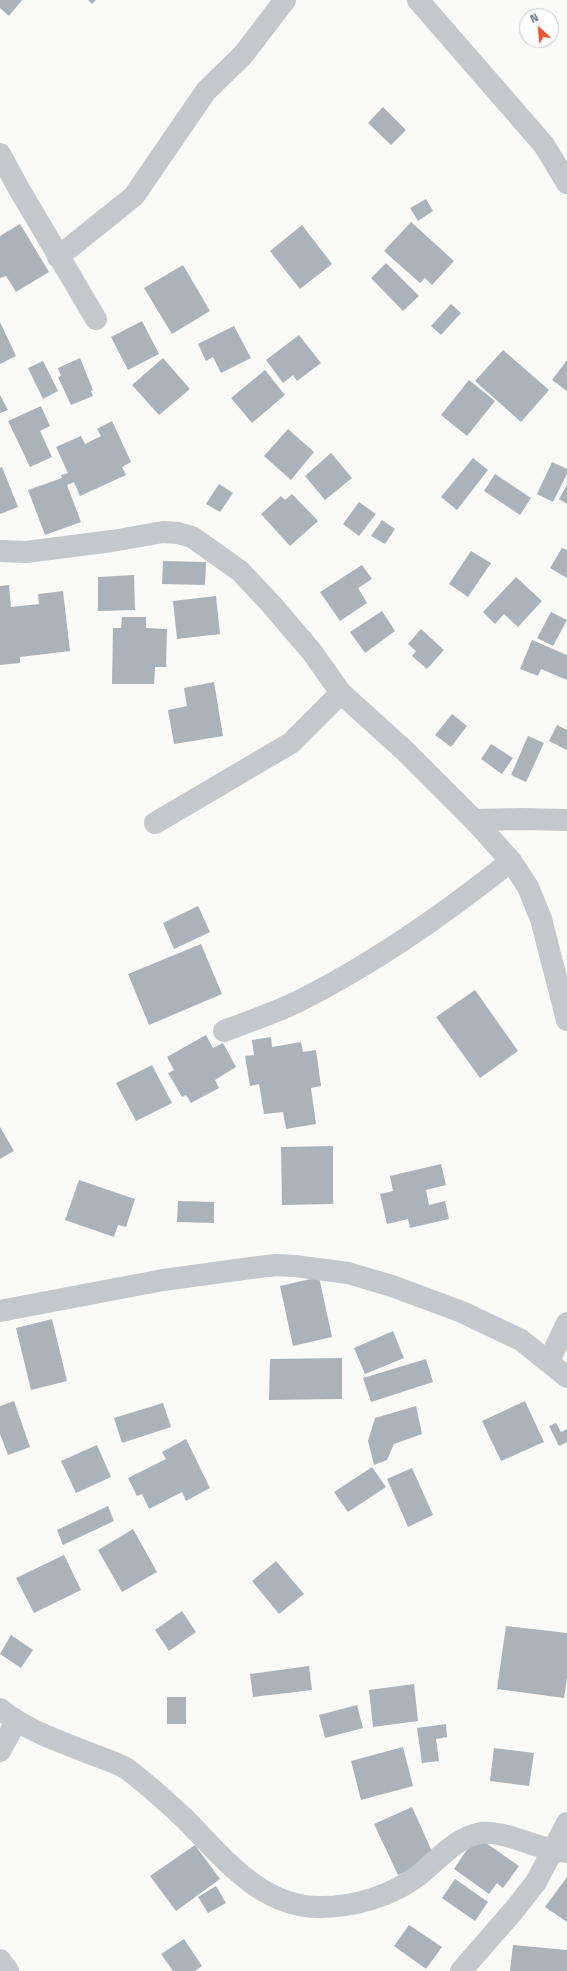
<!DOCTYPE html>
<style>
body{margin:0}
#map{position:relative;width:567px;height:1971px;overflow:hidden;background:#fafaf8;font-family:"Titillium Web",sans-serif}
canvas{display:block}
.north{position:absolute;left:519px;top:8px;width:40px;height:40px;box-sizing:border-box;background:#fff;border:1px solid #c1c8cd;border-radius:50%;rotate:334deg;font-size:11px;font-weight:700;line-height:16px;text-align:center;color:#657683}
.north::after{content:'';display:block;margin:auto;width:14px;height:18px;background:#e4572e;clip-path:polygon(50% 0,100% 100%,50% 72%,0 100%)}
</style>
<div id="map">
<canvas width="567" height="1971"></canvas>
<div class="north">N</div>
</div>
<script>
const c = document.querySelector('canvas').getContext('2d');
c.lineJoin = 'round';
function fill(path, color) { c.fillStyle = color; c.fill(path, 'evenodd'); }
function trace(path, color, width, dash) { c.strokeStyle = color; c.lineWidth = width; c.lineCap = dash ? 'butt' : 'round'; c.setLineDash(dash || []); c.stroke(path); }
const building = new Path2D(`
 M0,0H22L9,16L0,8Z
 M88,0H96L92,4Z
 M383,107L406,130L391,145L368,123Z
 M426,199L433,211L418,221L410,208Z
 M411,222L454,261L432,285L425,278L420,283L384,251Z
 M20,224L49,272L16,292L6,276L0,278V236Z
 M302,225L332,264L300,289L270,251Z
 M386,263L419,296L403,311L371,278Z
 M183,265L210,311L172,334L144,288Z
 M451,304L461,313L441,335L431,326Z
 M142,321L159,354L128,370L111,337Z
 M0,322L16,356L0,364Z
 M234,326L251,358L221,373L213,357L206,361L198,344Z
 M299,335L321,363L297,381L293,375L283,383L266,360Z
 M503,350L549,390L521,422L475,381Z
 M80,358L93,390L91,391L93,396L71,405L58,377L61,376L58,368Z
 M163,358L190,389L159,415L132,385Z
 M567,360V391L552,380Z
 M43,361L58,391L43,399L28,368Z
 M265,370L285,395L252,423L231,398Z
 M469,380L495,401L467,436L441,415Z
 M0,395L8,410L0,413Z
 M41,406L50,426L40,431L52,457L30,467L8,421Z
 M112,421L131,462L122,467L126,475L80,496L74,482L67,485L81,522L45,535L28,490L62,478L61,475L68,473L56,447L81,436L85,444L101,436L97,429Z
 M288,429L314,452L291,480L264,456Z
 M331,453L352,478L325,500L305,476Z
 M473,458L488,470L457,510L441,497Z
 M552,462L567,469V474L553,502L537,494Z
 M2,467L18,507L0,514V468Z
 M495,474L531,498L520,515L484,491Z
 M219,484L233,493L220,512L206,504Z
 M567,485V504L559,499Z
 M292,494L318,521L290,546L261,514L281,496L285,500Z
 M359,502L376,514L359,536L343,524Z
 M382,520L395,529L385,544L371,536Z
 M562,548L567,550V578L550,568Z
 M471,551L491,563L468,597L449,584Z
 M163,561L206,562L205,585L162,584Z
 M362,565L372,579L358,588L367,603L340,621L320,592Z
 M134,575L135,610L98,611V577Z
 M516,577L542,601L518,627L504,614L495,624L483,612Z
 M9,585L11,607L39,604L38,594L63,591L70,651L20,657V663L0,665V586Z
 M216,596L220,634L177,639L173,601Z
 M382,611L395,631L365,653L350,632Z
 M551,612L567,620L553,646L537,638Z
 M122,617H146V628L167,629L166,667H155L154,684H112L113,628H121Z
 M421,629L444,650L427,669L412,656L416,651L408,644Z
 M532,640L567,655V680L541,669L538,676L520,669Z
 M214,682L223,736L174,744L168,710L187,706L184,688Z
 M452,714L467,726L451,747L435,735Z
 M557,725L567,730V750L549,741Z
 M528,736L544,743L526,782L511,775Z
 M491,744L513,758L502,774L481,759Z
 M198,906L210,932L174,949L163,923Z
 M201,944L222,994L149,1025L128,974Z
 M475,990L518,1051L480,1078L436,1017Z
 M206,1035L213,1048L223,1043L236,1067L215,1080L219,1088L191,1103L186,1095L182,1097L168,1073L174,1070L167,1057Z
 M271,1037L272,1047L301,1042L303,1052L316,1050L321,1086L311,1088L316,1124L286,1129L283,1112L264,1114L259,1084L250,1086L245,1056L254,1055L252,1040Z
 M152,1065L172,1103L136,1121L116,1083Z
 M0,1127L14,1151L0,1159Z
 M333,1146V1204L282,1205L281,1147Z
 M441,1164L446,1185L426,1190L429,1205L445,1201L449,1219L410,1228L408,1219L387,1224L380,1194L393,1191L390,1176Z
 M79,1180L135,1199L126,1227L118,1225L114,1237L65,1220Z
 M178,1201L214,1202V1223L177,1222Z
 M319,1277L332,1337L293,1346L280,1286Z
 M52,1319L67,1381L31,1390L16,1328Z
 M393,1331L404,1358L365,1374L354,1348Z
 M342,1358V1399L269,1400L270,1359Z
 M426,1359L433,1382L371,1402L363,1378Z
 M14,1401L30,1447L8,1455L0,1434V1406Z
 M525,1401L544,1442L501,1461L482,1421Z
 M163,1403L171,1427L122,1443L114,1418Z
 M416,1406L422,1434L394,1444L387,1460L374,1465L368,1441L375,1418Z
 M556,1423L561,1432L567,1429V1442L559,1446L549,1426Z
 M186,1439L210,1488L186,1501L182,1492L149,1509L142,1494L137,1496L128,1478L166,1459L162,1452Z
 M97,1445L111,1477L76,1493L61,1461Z
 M372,1467L386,1487L348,1512L334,1492Z
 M412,1468L433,1515L408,1527L387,1479Z
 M108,1506L114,1521L63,1545L57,1530Z
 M133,1529L157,1572L122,1592L98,1550Z
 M64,1555L81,1590L34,1613L16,1578Z
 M276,1561L304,1594L279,1614L252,1581Z
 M182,1611L196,1632L169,1651L155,1630Z
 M506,1626L567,1633V1678L564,1698L497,1689Z
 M11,1635L33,1650L21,1668L0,1654Z
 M309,1666L312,1690L253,1697L250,1674Z
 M414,1684L418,1721L373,1727L369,1690Z
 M167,1697H186V1724H167Z
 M357,1705L363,1728L325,1738L319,1715Z
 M446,1724L447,1737L436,1739L439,1761L422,1763L417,1728Z
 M403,1747L413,1786L361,1800L351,1761Z
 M494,1748L534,1753L529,1786L490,1781Z
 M412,1807L435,1858L398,1875L374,1824Z
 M476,1836L519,1866L503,1888L497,1883L489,1894L454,1869Z
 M195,1845L220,1879L176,1911L150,1876Z
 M567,1877V1922L545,1907Z
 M455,1879L488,1902L475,1921L442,1898Z
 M216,1886L226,1903L208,1913L198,1897Z
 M409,1925L442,1947L426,1969L394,1946Z
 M184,1939L202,1966L195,1971H173L161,1954Z
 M513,1945L567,1950V1971H510Z`);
const minor = new Path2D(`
 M418,0L544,145L567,183
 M0,154L19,189L96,319
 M58,257L134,196L206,91L243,55L285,0
 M0,551L26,552L112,541L163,532L178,533L192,537L240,571L271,604L312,652L341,693L404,750L474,820L511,861L528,887L541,919L567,1020
 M474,820L521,819L567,820
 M155,823L291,743L341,693
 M224,1031C250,1021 278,1012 303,999C378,961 446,913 511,861
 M0,1311L163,1280L251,1268L276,1265L295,1266L348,1273L392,1286L462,1312L521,1340L567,1377
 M549,1361L567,1323
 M0,1709C27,1731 62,1742 94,1755C105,1759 118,1763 127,1769C147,1784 167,1802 185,1819C223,1857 261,1908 321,1907C354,1907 392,1896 419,1875C438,1860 456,1837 481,1833C507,1830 539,1851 567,1852
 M0,1751L16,1722
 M0,1960L8,1971
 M461,1971L515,1909L536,1882L567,1823`);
fill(building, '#aab3b9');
trace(minor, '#c3c8cc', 22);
</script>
